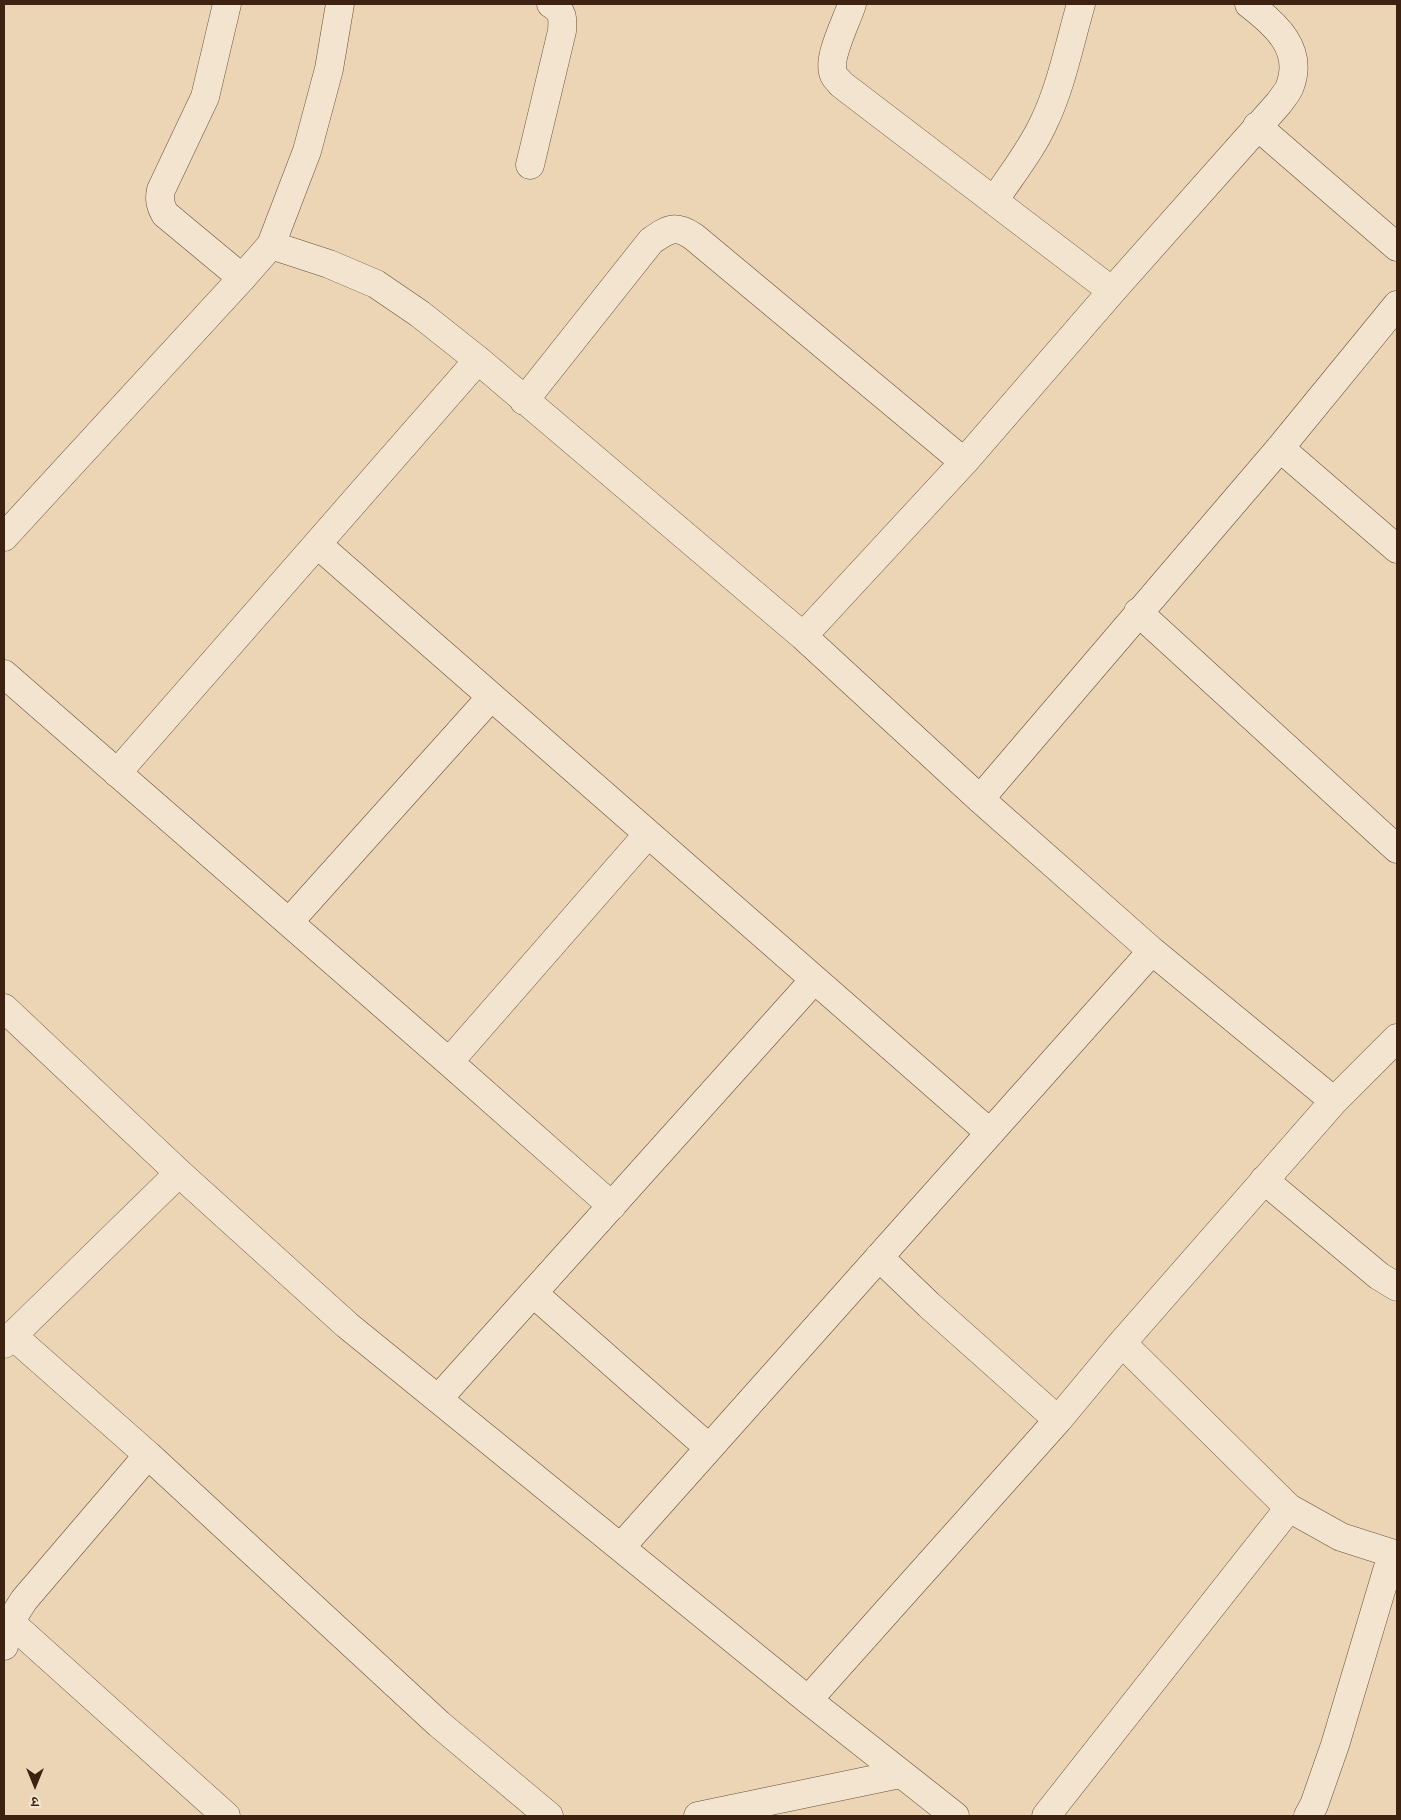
<!DOCTYPE html>
<meta charset="utf-8">
<style>
body{margin:0}
#map{position:relative;width:1401px;height:1820px;overflow:hidden;background:#ebd5b4;font-family:Vollkorn,"Noto Serif Devanagari",serif}
canvas{display:block}
.frame{position:absolute;inset:0;border:5px solid #3d2211;pointer-events:none}
.north{position:absolute;left:10px;top:1760px;width:50px;height:50px;-webkit-text-stroke:4px #f2e4ce;paint-order:stroke;rotate:180deg;font-size:14px;font-weight:700;line-height:20px;text-align:center;color:#3d2211}
.north::after{content:'';display:block;margin:auto;width:18px;height:22px;background:#3d2211;clip-path:polygon(50% 0,100% 100%,50% 72%,0 100%)}
</style>
<div id="map">
<canvas width="1401" height="1820"></canvas>
<div class="frame"></div>
<div class="north">उ</div>
</div>
<script>
const c = document.querySelector('canvas').getContext('2d');
c.lineJoin = 'round';
function trace(path, color, width, dash) { c.strokeStyle = color; c.lineWidth = width; c.lineCap = dash ? 'butt' : 'round'; c.setLineDash(dash || []); c.stroke(path); }
const minor = new Path2D(`
 M227,4L205,97L161,190C159,199 160,205 165,214L242,278
 M852,4C847,21 826,59 834,75C835,78 839,81 841,84L1112,291
 M1257,126L1397,247
 M530,165L562,31C563,18 563,11 551,4
 M994,201C1011,175 1031,151 1044,122C1061,87 1070,42 1081,4
 M271,245L329,264L376,284L420,314L478,360L803,636L980,799L1152,951L1334,1101
 M524,401L651,241C668,229 675,224 694,237L964,462
 M1280,448L1397,549
 M4,537L242,278L271,245L307,151L329,69L340,4
 M317,544L990,1133
 M1138,612L1397,849
 M803,636L964,462L1112,291L1279,103C1283,97 1288,92 1290,86C1304,49 1275,24 1249,4
 M4,674L449,1062L612,1206
 M117,773L478,360
 M980,799L1280,448L1397,305
 M289,922L491,697
 M4,1008L179,1173L347,1325L808,1700L955,1816
 M449,1062L648,834
 M1264,1180L1379,1276L1397,1287
 M879,1257L929,1305L1058,1420
 M533,1293L709,1448
 M12,1335L148,1455L439,1724L549,1816
 M1122,1343L1289,1508L1341,1537L1397,1555
 M4,1344L179,1173
 M438,1399L814,980
 M621,1547L1152,951
 M10,1622L226,1816
 M4,1646L10,1622L24,1600L148,1455
 M808,1700L1058,1420L1122,1343L1334,1101L1397,1038
 M698,1816L900,1774
 M1046,1816L1289,1508
 M1308,1816L1314,1805L1335,1745L1392,1554`);
trace(minor, '#684f3a', 29);
trace(minor, '#f2e4ce', 28);
</script>
